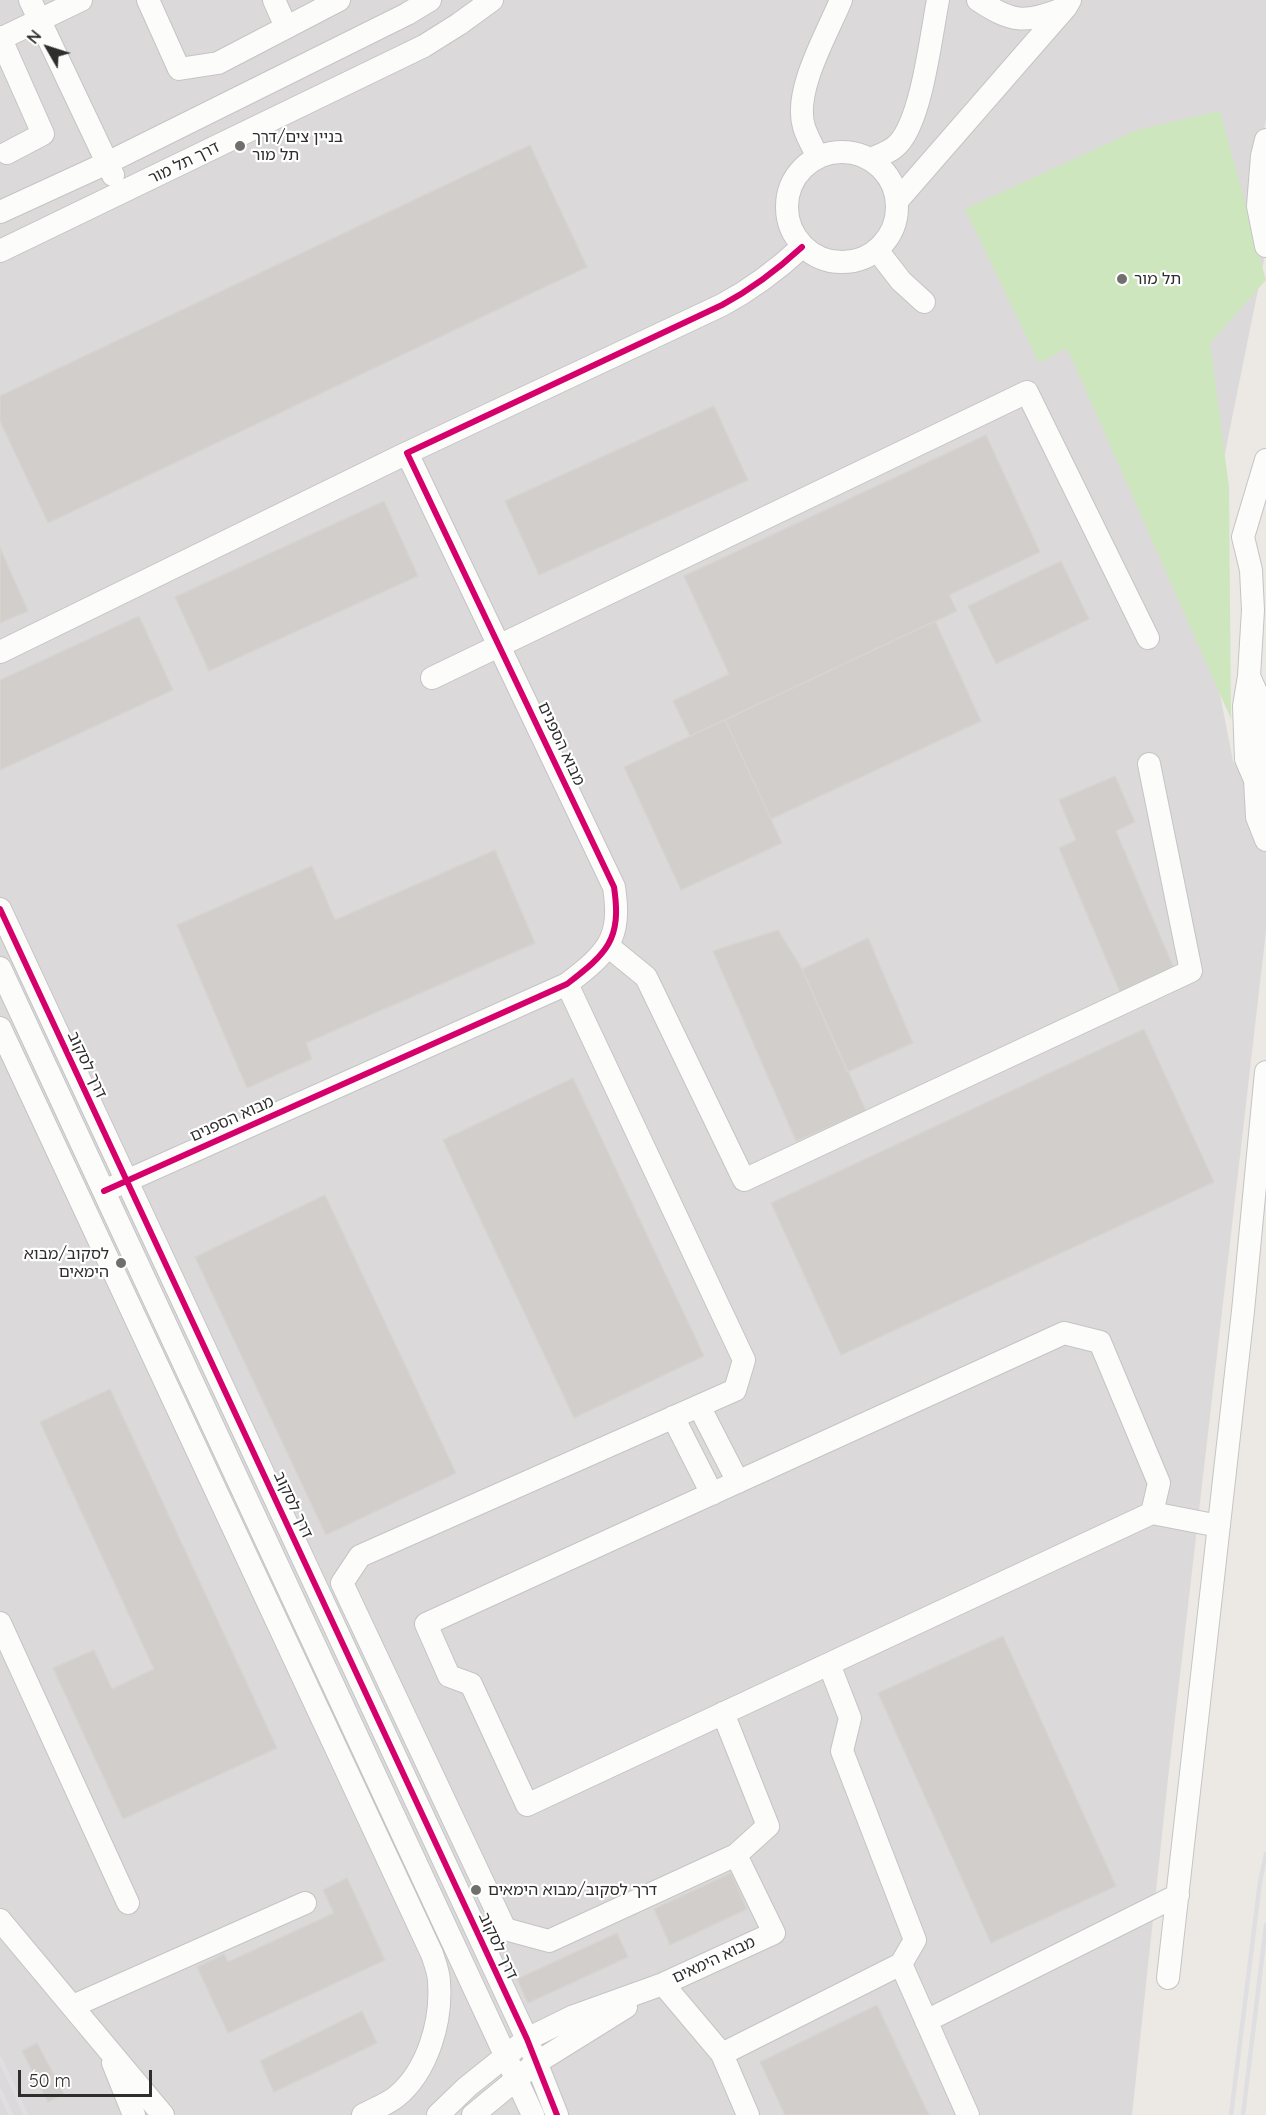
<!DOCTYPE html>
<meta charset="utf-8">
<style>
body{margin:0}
#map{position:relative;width:1266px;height:2115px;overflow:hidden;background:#ece8e4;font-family:Quicksand,sans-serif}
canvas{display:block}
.north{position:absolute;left:18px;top:18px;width:60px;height:60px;-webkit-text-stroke:4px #fff;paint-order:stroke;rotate:309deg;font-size:16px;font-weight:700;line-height:24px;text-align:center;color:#2e2e2e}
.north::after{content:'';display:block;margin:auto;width:21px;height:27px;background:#2e2e2e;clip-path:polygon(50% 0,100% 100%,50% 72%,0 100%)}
.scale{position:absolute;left:18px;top:2070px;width:134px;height:27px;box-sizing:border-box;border:3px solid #2e2e2e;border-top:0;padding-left:8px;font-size:18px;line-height:21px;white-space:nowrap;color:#2e2e2e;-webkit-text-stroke:4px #fff;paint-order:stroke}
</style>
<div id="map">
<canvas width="1266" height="2115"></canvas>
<div class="north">N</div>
<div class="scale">50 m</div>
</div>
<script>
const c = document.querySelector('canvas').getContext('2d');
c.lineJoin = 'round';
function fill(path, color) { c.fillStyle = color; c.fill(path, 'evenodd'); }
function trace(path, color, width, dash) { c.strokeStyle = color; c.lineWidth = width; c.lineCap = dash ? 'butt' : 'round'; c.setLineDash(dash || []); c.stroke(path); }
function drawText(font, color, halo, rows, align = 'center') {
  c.font = font + ' Quicksand,"Noto Sans Hebrew",sans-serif'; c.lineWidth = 4.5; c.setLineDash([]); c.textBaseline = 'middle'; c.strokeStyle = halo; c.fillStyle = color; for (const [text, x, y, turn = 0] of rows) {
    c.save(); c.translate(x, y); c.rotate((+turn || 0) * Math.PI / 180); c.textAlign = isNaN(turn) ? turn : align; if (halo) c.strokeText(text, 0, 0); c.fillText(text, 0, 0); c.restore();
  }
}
const industrial = new Path2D(`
 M0,0H1266V120L1258,160L1266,250L1224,458L1202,602L1233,761L1266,819V931L1168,1779L1132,2115H0Z`);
const green = new Path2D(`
 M1220,111L1266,280L1210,343L1229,487L1231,719L1067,348L1039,363L965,209L1137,130Z`);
const building = new Path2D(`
 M530,145L587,267L48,523L0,421V396Z
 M714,406L748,480L539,575L505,501Z
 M986,435L1040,552L949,595L957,611L690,736L673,701L729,674L684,576Z
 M384,501L418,576L209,671L175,597Z
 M0,548L28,611L0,623Z
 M1061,561L1089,619L996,664L968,606Z
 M139,616L173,690L0,770V680Z
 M935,621L981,721L771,819L725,720Z
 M725,720L782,843L681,890L624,767Z
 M1115,776L1135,822L1116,831L1174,969L1120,992L1059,848L1076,840L1059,800Z
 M495,850L535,943L306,1043L312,1059L247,1088L177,925L312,866L335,920Z
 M778,930L802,969L866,1111L796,1141L713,951Z
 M868,938L913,1043L847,1072L802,969Z
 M1144,1029L1214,1182L841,1355L771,1203Z
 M573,1078L704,1356L574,1418L443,1140Z
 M325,1195L456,1473L326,1535L195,1257Z
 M110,1389L277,1748L123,1819L53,1668L94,1650L112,1689L154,1669L40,1422Z
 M1003,1636L1116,1886L991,1943L878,1693Z
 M731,1873L747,1909L670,1945L654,1909Z
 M347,1878L385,1960L228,2033L197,1967L224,1954L228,1962L334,1913L323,1890Z
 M617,1933L628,1957L528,2003L517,1979Z
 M877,2005L929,2115H785L760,2062Z
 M362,2011L377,2043L274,2092L260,2061Z
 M37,2043L64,2094L48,2102L22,2051Z`);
const minor = new Path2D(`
 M30,0L113,175
 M148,0L179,69L218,63L339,0
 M274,0L286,27
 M978,0C1011,22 1025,24 1062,9
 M0,37L43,134L7,153
 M0,39L81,0
 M1266,140L1262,156L1258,206L1266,246
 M787 207a55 55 0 1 1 110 0a55 55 0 1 1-110 0Z
 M818,157C813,147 807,137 804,127C793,91 827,34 841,0
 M870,159C880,155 891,152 898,144C922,119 931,35 938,0
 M897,201L1066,7L1070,0
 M0,212L107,163L407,14L430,0
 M877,250L901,281L924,302
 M0,251L424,46L459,24L492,0
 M0,652L407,453
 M1249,676L1253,610L1251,570L1243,537L1266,460
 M432,678L1027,392L1148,638
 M1255,780L1246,759L1244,706L1249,676L1261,703L1264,754L1255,780L1257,817L1266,840
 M0,909L527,2039L557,2115
 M608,946L646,977L744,1180L1191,971L1149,764
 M0,968L533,2115
 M567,984L744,1360L735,1390L360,1556L342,1583L505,1929L549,1941L736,1855
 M0,1028L432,1954C435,1963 439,1973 439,1982C442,2021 428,2071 396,2097C387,2104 374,2109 363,2115
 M104,1191L567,984C607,953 622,940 614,887L407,453L722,305C752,289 777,270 802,247
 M699,1406L738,1482
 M673,1417L712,1494
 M1152,1513L1159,1483L1100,1342L1064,1333L426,1624L449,1676L471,1684L527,1805L1152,1513L1219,1526
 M0,1623L128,1903
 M829,1664L850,1718L842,1751L915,1940L901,1964
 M0,1920L163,2115
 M1168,1978L1243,1311L1266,1072
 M663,1984L722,2054L748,2115
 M73,2006L305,1903
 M926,2021L1178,1895
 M722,2054L901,1964L968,2115
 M113,2063L134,2115
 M438,2115L467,2087L527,2039L574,2016L663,1984L774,1933L736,1855L768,1826L723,1713
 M473,2115L536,2063L626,2007`);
const rail = new Path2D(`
 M0,2059L26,2115
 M0,2091L11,2115
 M1231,2115L1260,1882L1266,1854
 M1243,2115L1266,1925`);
const cycleway = new Path2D(`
 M0,909L527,2039L557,2115
 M104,1191L567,984C607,953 622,940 614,887L407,453L722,305C752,289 777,270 802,247`);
const markers = [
 [240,146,6,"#706f6e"],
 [1122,279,6,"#706f6e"],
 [121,1263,6,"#706f6e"],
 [476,1890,6,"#706f6e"]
];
const poiNames = [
 ["בניין צים/דרך",252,137],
 ["תל מור",252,155],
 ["תל מור",1134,279],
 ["לסקוב/מבוא",109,1254,"right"],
 ["הימאים",109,1272,"right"],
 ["דרך לסקוב/מבוא הימאים",488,1890]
];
const streetNames = [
 ["דרך תל מור",184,163,-26],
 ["מבוא הספנים",561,744,65],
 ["דרך לסקוב",87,1065,65],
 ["מבוא הספנים",232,1119,-24],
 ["דרך לסקוב",293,1505,65],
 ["דרך לסקוב",498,1946,65],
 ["מבוא הימאים",714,1960,-25]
];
fill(industrial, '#dcd9db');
fill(green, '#cee6be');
fill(building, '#d1cecb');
trace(building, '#d7d4d0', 1.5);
trace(minor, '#c5c4c5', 24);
trace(minor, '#fcfcfb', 22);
trace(rail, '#dfdfe1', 4.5);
trace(cycleway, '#d6006c', 6);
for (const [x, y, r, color] of markers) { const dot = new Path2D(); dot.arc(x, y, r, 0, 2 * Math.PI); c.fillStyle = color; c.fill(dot); trace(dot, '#fff', 2); }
drawText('16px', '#2e2e2e', '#fff', poiNames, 'left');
drawText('16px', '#2e2e2e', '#fff', streetNames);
</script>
